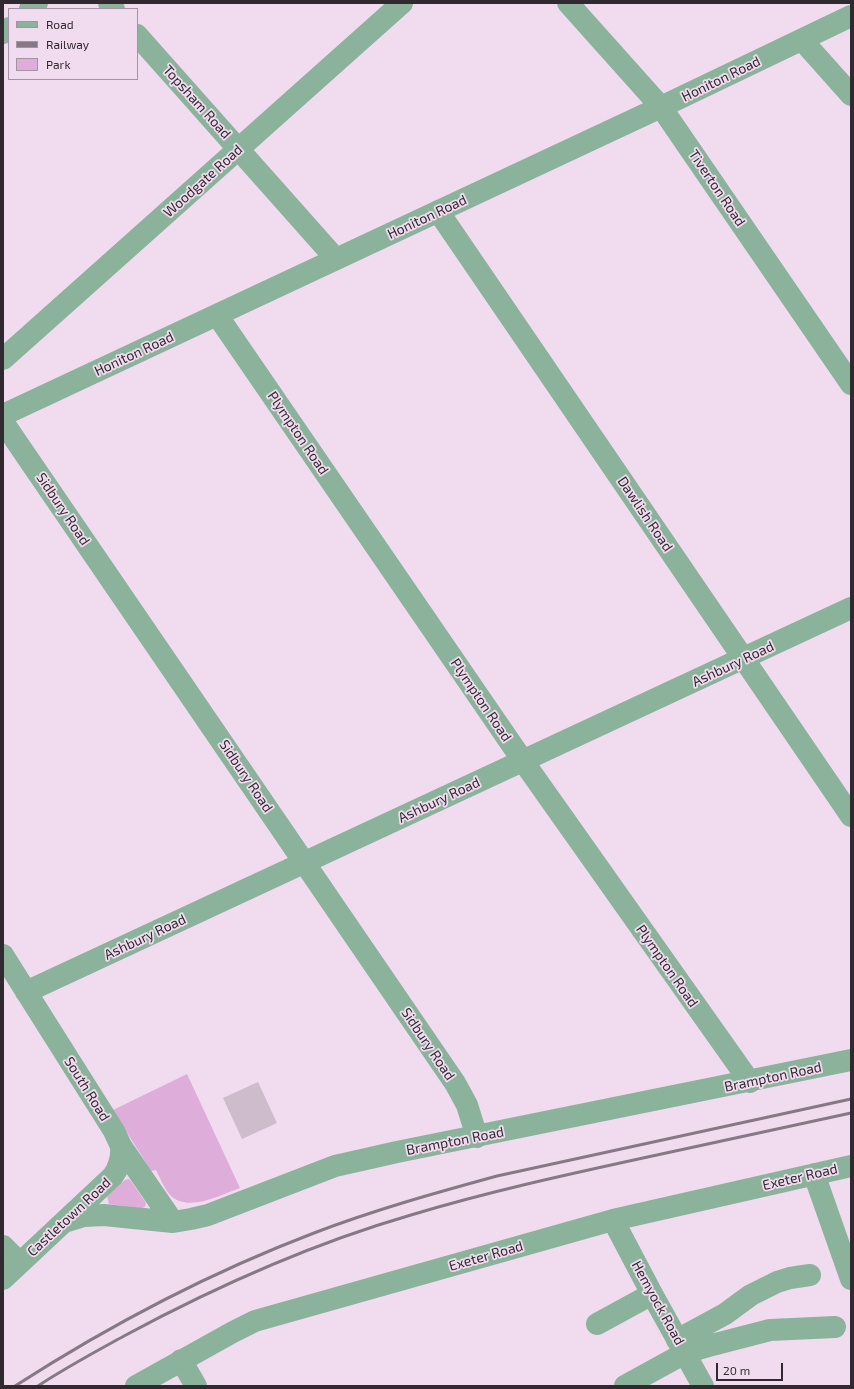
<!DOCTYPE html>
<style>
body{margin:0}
#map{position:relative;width:854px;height:1389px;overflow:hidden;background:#f0dcee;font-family:"Exo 2",sans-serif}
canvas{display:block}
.frame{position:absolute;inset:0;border:4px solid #312930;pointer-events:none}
.legend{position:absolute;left:8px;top:8px;width:130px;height:72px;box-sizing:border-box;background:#f0dcee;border:1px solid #a494a2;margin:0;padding:5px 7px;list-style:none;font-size:12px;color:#312930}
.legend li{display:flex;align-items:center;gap:8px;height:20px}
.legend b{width:20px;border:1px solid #a494a2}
.scale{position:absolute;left:716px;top:1363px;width:67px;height:18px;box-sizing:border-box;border:2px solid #312930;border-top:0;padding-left:5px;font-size:12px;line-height:14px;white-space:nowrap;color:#312930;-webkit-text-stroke:3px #f0dcee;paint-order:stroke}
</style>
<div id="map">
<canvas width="854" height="1389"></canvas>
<div class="frame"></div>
<ul class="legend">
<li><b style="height:5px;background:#8bb39c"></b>Road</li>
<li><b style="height:5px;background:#867985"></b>Railway</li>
<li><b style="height:11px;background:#dfadda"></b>Park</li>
</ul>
<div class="scale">20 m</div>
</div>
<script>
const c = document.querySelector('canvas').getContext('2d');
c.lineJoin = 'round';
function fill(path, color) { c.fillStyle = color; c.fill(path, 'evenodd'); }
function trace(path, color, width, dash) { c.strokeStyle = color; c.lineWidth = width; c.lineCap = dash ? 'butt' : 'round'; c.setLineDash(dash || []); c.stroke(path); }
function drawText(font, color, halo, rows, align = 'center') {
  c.font = font + ' "Exo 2",sans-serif'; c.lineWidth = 3.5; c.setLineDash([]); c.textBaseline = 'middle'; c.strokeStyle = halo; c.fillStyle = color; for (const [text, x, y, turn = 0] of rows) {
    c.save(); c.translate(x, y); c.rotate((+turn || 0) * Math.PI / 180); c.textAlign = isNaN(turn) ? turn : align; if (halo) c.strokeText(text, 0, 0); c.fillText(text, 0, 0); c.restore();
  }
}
const green = new Path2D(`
 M187,1074L240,1188C220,1195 188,1213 170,1195C164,1188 160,1178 156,1170L151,1171L113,1110Z
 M129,1179L131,1181L146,1203L145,1207L141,1208L109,1204L107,1196L125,1180Z`);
const building = new Path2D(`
 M258,1082L277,1123L242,1139L223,1098Z`);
const minor = new Path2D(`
 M109,3L114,9
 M568,3L661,107L851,384
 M30,9L37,3
 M3,33L9,28
 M137,35L336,259
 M802,40L851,95
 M438,211L851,816
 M217,315L523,761L750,1082
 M3,359L402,3
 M3,415L661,107L851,16
 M3,422L455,1083L467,1105L477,1137
 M3,955L114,1131L121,1146L173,1222
 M26,992L851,608
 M814,1174L851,1279
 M613,1220L652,1294L703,1386
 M64,1222L84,1216L104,1215L173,1222L191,1219L208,1215L335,1166L397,1152L851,1060
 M3,1246L20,1263
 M3,1279L113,1176C120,1166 122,1157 121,1146
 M597,1324L652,1294
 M677,1340L725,1314L751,1295L777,1282L790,1278L810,1275
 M181,1360L196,1386
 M136,1386L233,1332L255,1321L613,1220L851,1166
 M625,1386L685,1353L712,1345L770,1330L835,1327`);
const rail = new Path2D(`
 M15,1386C110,1325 209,1273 314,1233C374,1210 435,1193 497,1176L851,1099
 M38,1386C65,1368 95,1352 124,1336C215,1287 311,1244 411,1215C487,1192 565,1175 643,1158C712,1143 782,1128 851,1113`);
const streetNames = [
 ["Honiton Road",721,79,-26],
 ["Topsham Road",197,102,48],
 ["Woodgate Road",203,181,-42],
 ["Tiverton Road",717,188,56],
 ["Honiton Road",427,217,-25],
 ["Honiton Road",134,354,-25],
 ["Plympton Road",298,433,56],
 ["Sidbury Road",63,509,56],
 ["Dawlish Road",645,514,56],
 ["Ashbury Road",733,664,-25],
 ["Plympton Road",481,700,56],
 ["Sidbury Road",246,776,56],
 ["Ashbury Road",439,800,-25],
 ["Ashbury Road",145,937,-25],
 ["Plympton Road",667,966,55],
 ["Sidbury Road",428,1044,56],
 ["Brampton Road",773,1077,-12],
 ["South Road",87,1089,58],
 ["Brampton Road",455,1141,-11],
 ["Exeter Road",800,1177,-13],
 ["Castletown Road",69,1217,-43],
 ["Exeter Road",486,1256,-16],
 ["Hemyock Road",658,1303,61]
];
fill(green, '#dfadda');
fill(building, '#cebbcc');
trace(minor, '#8bb39c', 22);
trace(rail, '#867985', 3);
drawText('14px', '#312930', '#f0dcee', streetNames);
</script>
